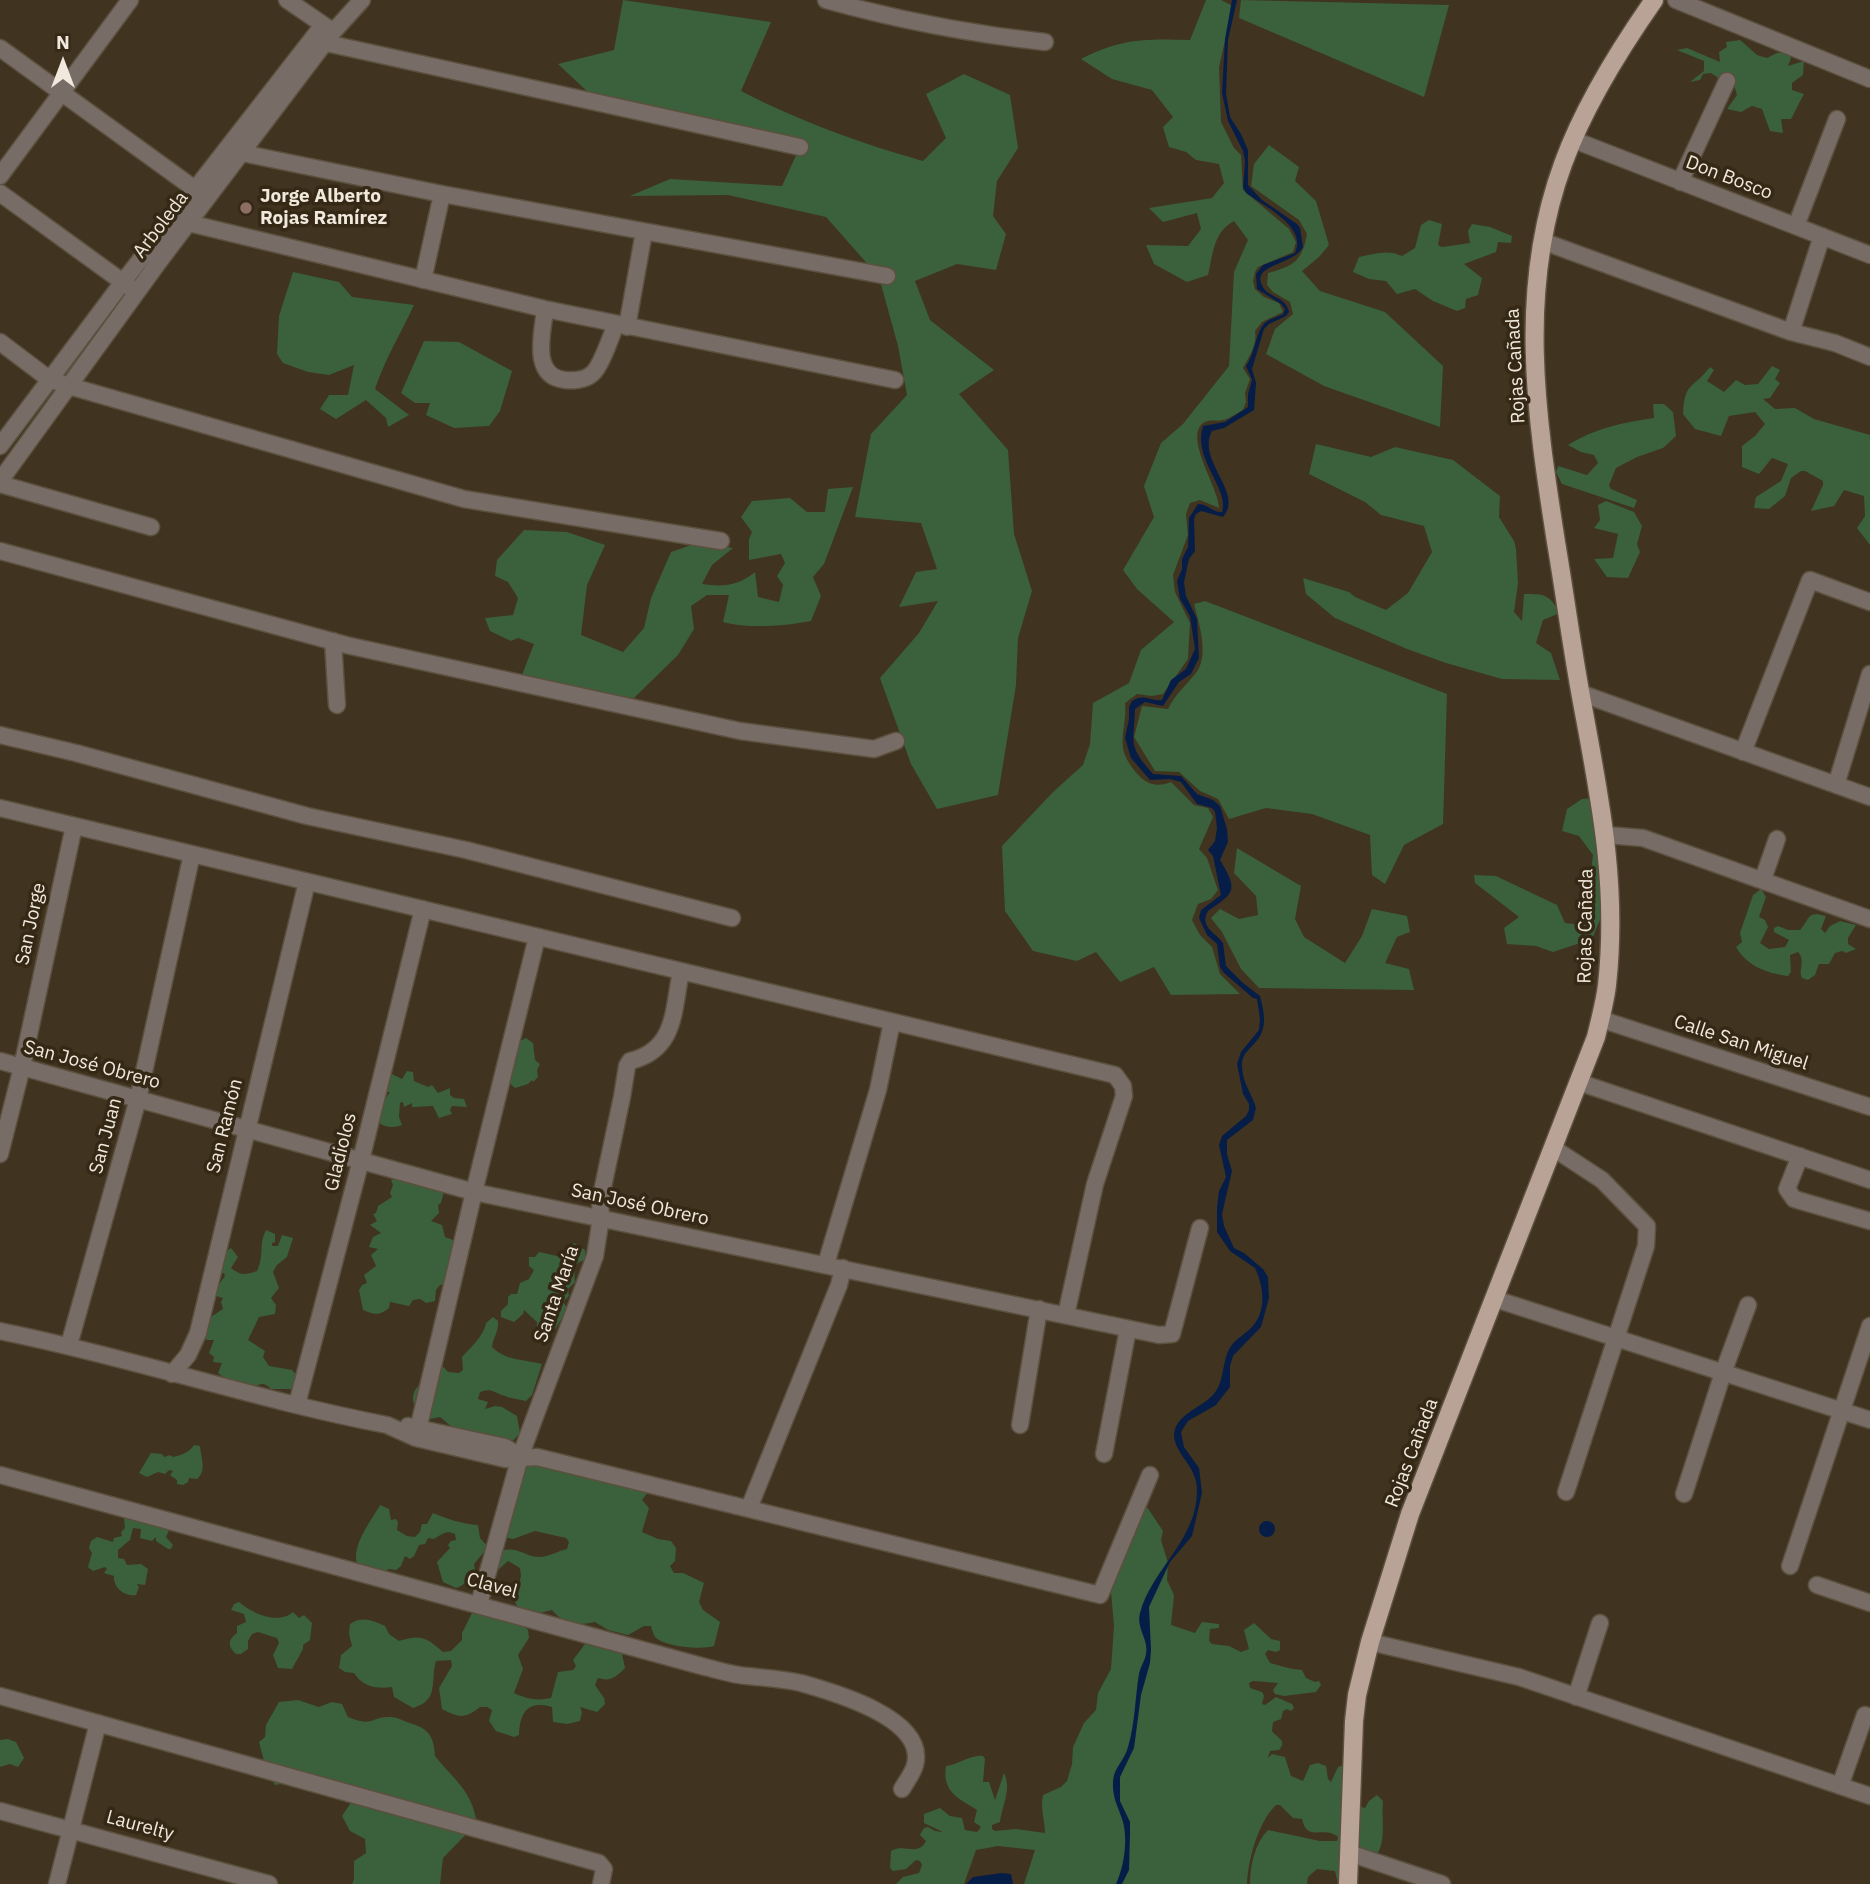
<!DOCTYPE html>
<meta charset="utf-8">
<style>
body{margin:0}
#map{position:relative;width:1870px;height:1884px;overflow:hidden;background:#403320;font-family:"IBM Plex Sans",sans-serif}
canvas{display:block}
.north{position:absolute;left:28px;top:28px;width:70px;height:70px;-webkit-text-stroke:5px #352916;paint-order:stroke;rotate:0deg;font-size:19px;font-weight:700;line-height:28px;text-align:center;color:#f1e9dd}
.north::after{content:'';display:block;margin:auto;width:24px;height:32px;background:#f1e9dd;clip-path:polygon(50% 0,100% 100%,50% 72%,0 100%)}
</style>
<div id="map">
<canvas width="1870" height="1884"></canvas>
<div class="north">N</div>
</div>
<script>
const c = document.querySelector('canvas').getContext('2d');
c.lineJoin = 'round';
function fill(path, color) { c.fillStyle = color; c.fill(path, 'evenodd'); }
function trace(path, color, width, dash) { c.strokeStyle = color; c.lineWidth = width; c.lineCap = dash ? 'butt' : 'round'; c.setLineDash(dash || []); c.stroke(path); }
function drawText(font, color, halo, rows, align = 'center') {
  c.font = font + ' "IBM Plex Sans",sans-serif'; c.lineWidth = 7; c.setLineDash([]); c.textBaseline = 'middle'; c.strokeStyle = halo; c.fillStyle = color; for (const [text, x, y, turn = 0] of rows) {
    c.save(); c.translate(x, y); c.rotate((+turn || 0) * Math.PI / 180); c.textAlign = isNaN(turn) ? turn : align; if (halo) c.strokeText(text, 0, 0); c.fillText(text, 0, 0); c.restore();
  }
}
const green = new Path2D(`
 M623,0L771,22L741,91C799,121 859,143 923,161L946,138L926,94L964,74L1010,95L1018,148L997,181L993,216L1006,234L996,270L957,264L915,281L930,320L994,370L959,394L1008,450L1014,534L1032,591L1018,638L1016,685L998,795L937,809L911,764L880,678L919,633L938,601L899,607L916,572L937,569L921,523L855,517L871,434L907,395L898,346L879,277L826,217L728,195L630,196L670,179L782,186L798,151L608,111L558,64L614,50Z
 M1206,0H1221L1233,6L1219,67L1221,122L1234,148L1241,155L1243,190L1289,229L1296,242L1293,252L1258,267L1255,272L1253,281L1255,289L1264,297L1279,303L1283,312L1262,322L1255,331C1258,343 1249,357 1243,368L1250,379L1245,393L1246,402L1243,410C1237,413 1229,419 1223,420C1215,422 1208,418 1202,424C1185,440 1219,488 1219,508L1200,500L1190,503L1186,514L1188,535L1173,575L1175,592L1190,623L1188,659L1163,694L1152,696L1137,694L1125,703C1127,718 1121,733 1123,748C1124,759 1139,779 1149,783C1157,786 1164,785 1171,782L1194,805L1208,808L1213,817L1199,849L1207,858L1218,890L1211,899L1198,904L1192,920L1200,935L1212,947L1220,974L1240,994L1171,995L1154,967L1120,982L1096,952L1077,961L1033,951L1005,911L1002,846L1053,792L1083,765L1090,744L1093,703L1129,683L1141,650L1174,622L1137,589L1123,570L1154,517L1144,486L1161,443L1183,424L1229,366L1234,272L1248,240L1234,221C1213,232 1213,255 1208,275L1187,282L1154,264L1146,245L1188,246L1201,229L1197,213L1163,222L1149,208L1212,198L1224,183L1219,164L1196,160L1186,152L1169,147L1163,127L1173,117L1152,90L1112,79L1081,59C1123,38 1144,39 1190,40Z
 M1241,0L1449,5L1424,97L1239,18Z
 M1740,40L1757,55L1767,58L1777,53L1786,52L1791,58L1788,66L1804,61L1803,75L1792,83V90L1804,94L1791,119H1781L1783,133L1770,131L1762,109L1752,106L1741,112L1727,109L1737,95L1732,79L1724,82L1711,73L1703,74L1700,80L1690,82L1704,71V61L1677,50L1687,48L1720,62L1719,52L1727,47L1726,42Z
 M1269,145L1299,167L1295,181L1316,201L1329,245L1319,257L1302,271L1320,291L1385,312L1443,366L1440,427L1324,386L1266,354L1275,329L1293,314L1290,302L1273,292L1267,285L1268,273C1294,266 1302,261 1307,234L1299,220L1251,186L1254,164Z
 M1429,220L1442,224L1438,245L1442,247L1470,243L1468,231L1472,224L1490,227L1512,236L1511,243L1498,242L1496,252L1464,264L1482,278L1478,295L1466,299L1465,308L1457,311L1433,301L1415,289L1397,294L1386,281L1369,279L1353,272L1359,257C1374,254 1388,249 1402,256L1415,248L1421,225Z
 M293,272L339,282L352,297L414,305C401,333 385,359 375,389L409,415L388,427L386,418L366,400L336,419L320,409L329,395H348L354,365L329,375L308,372L283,363L277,354L279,316Z
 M424,341L459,342L512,371L500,411L489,426L454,428L426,415L430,403H415L401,393Z
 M1772,366L1780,370L1775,379L1780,383L1770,398L1763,399L1775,409L1795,408L1814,419L1870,435V545L1857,528L1865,516L1864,496L1844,490L1834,506L1811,511L1823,485V481L1805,471H1801L1791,478L1785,496L1769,509L1754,508L1756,497L1781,481L1788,464L1772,458L1759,474L1742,467V446L1755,436L1765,424L1755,412L1729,416L1721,436L1695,429L1683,414C1684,382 1693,389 1710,367L1714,370L1707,381L1724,392L1736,380L1745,385L1758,384Z
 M1653,404H1664L1673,412L1676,436L1663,448L1637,457L1616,468L1609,485L1611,489L1637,500L1634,508L1562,484L1556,472L1558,466L1587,475L1598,463L1594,455L1581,452L1568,445C1593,429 1624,422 1654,418Z
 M1316,444L1371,457L1395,447L1453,460L1500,496L1499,517L1514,541L1516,549L1518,583L1514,612L1522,621L1524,594C1545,594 1549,594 1560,613L1543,620L1536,643L1551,653L1560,680L1502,679L1446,663L1407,649L1335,618L1306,594L1303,578L1349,592L1355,597L1386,610L1408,593L1432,552L1424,526L1381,515L1365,502L1309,474Z
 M853,487L824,564L813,577L821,596L811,621C784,626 749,629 723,622L729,595H707L691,606L694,629L678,655L634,698L554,685L522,675L534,644L518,638L511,641L490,631L485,618L513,615L518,598L508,582L495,576L497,560L524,530L567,532L605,545L587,585L581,635L623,652L644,628L651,598L671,552L700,542L733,548L712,565L702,584C723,587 738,586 755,572L758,597L779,602L783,585L777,576L785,563L781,554L749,560V539L752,532L741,517L752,501L790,498L807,512H825L828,489Z
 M1606,501L1634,512L1642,526L1637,544L1640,552L1628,578L1607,577L1594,559L1613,558L1618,534L1594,528L1600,520L1598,505Z
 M1205,601L1447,694L1443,824L1404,845L1385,884L1372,875L1370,835L1312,814L1266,808L1229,819L1218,799L1200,791L1179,772L1155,771L1134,737L1142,706L1168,709C1176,693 1184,688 1195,674C1210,657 1199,624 1194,604Z
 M1593,798L1607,903L1592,939L1553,952L1536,946L1507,944L1504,928L1519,917L1475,883L1474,875L1496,876L1557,905L1565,923L1582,925L1589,919L1582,900L1590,881L1593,855L1579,836L1562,831L1567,809L1582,799Z
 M1237,848L1301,886L1295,919L1304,937L1345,963L1362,936L1372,909L1407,916L1410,932L1397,937L1385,963L1409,969L1414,990L1259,988L1241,969L1222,932L1211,918L1220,909L1239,919L1258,915L1256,896L1234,873Z
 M1761,889L1766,897L1759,917L1765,920L1768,927L1760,943L1769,949L1785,947L1789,940L1774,932V928L1778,926L1788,930H1800C1811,918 1806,911 1826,916L1821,929L1825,933L1830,926L1840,921L1856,925L1848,938V944L1856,949L1846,953L1842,951L1835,953L1829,964H1819L1815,975L1808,980L1802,978C1798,969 1806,961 1798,952L1790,955L1791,972L1788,976C1766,973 1747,966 1736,947L1742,942L1740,933L1753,895Z
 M526,1038L533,1043L535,1060L540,1064L537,1070L538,1077L533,1082L532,1080L528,1084L515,1088L508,1082L520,1041Z
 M407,1071L413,1072L414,1081L428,1087L432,1085L438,1093L450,1088V1095L454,1098L464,1099L467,1107L452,1106L450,1110L452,1114L439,1118L433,1106L415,1107H412V1103L404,1107L403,1102L400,1103L399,1117L402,1125C394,1128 385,1128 378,1122L383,1102L390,1092H386L387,1076L392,1074L402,1079Z
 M399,1177L444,1191L441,1203L438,1205L439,1213L431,1221L442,1225L445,1237L453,1240L460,1248L447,1284L440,1285L436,1290L435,1301L426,1303L420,1299L413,1300L409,1306L390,1302L389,1308C379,1316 374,1315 363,1310L359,1290L362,1285L367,1283L364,1275L376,1266L371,1255L378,1249L369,1247L373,1237L381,1233L370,1225L377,1221L373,1214L376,1213L378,1206L392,1197L390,1193L393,1185L391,1180Z
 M266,1230L275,1234V1242L272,1243V1246H278L282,1235L293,1238L287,1257L277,1265L273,1272L279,1288L271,1298L276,1305L275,1314L259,1317L248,1340L265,1351L263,1357L269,1366L292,1370L297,1376L293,1389H271C264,1382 261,1383 253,1388C241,1381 226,1381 218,1373L222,1363L213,1362L214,1357L209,1353L214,1340H207L203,1334L206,1320L223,1309L221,1302L223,1298L216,1296L213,1293L225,1276L224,1273L218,1275L225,1252L231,1248L238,1257L231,1268C242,1276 245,1275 257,1271C265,1253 258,1246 266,1230Z
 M574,1243L585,1250L586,1259L574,1265L575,1282L568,1289L569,1296L563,1302L568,1309L555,1329H541L537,1326V1322L524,1310L523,1314L514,1322L501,1317V1311L508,1304V1297L511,1294H517L520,1283L529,1279L534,1270L529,1266V1257H535L539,1252L562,1257Z
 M493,1317L498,1321C499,1332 493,1337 492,1347C506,1361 523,1359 542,1364L532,1395L526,1401C518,1399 509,1398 502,1395C493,1392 491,1388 480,1392L478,1399L488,1402L485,1409L495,1406L502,1407L517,1416L520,1433L509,1445L459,1433L440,1417L430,1419L420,1418C412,1404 408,1391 424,1382L425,1363L438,1361L448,1372L459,1373L463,1370L462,1357C470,1348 484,1336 486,1323Z
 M194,1445L200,1446C201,1458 207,1471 197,1479L189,1478L188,1482L183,1485L177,1484V1480L170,1475L173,1471L169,1470L165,1474L158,1472L147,1477L139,1473L151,1453L162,1454L164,1457L170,1455L173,1457C181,1455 189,1453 194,1445Z
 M529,1463L548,1468L554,1467L648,1492L642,1500L649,1508L642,1532L658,1539L671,1541L676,1548L675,1561L670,1566L674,1573H683L704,1583L699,1602L703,1610L720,1622L714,1646C701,1650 665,1647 655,1637C654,1635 651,1628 651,1626H644L628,1635L608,1630L595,1622C579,1626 563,1624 552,1610L540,1613H521L515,1602L521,1576L520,1568L508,1561L488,1579L502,1550C521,1547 525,1557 540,1557C548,1557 558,1551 567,1549L569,1542L566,1538L535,1531L513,1539L503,1537L521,1465Z
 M380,1505L389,1509L391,1520L396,1519L398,1522L397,1530L407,1536L415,1537L420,1532L422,1524H427L433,1513C448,1519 462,1524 478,1525L480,1538L488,1547L474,1564L475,1570C470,1577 465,1586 456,1588L443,1582L437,1562L450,1548L448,1545L451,1541L456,1540L455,1534C445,1530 443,1534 434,1539L428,1538L425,1544L419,1545L414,1556L410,1559L405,1556L401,1566L396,1570L388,1569L385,1575C379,1573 361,1570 358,1565C349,1548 373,1518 380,1505Z
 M1143,1506L1147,1507L1163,1531L1161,1540L1168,1563L1167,1580L1174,1595L1171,1625L1195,1633L1202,1622L1219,1624V1628L1210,1629L1209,1641L1212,1644L1229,1646L1241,1652L1249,1649L1244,1630L1254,1623L1271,1639L1280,1641V1650L1276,1652L1268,1650L1265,1654L1270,1663C1281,1666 1290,1669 1302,1670L1306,1678L1315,1682L1319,1681L1321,1685L1316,1692L1284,1696L1275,1694L1273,1690L1278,1683L1253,1681L1249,1683L1250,1688L1262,1692L1264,1696L1262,1704L1265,1705L1276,1697L1292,1704L1294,1708L1291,1711L1287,1709L1283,1711L1281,1719L1273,1722L1272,1731C1277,1738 1288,1740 1279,1750L1270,1751L1268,1758L1272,1754L1285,1757L1291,1776L1303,1781L1310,1765L1318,1763L1326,1766L1328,1779L1331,1782L1338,1767L1350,1763L1361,1807L1365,1808L1369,1801L1377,1795L1383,1801C1381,1819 1387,1841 1376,1856L1360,1853L1352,1884H1338L1335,1871L1317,1869L1308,1877L1307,1884H1250C1250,1865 1255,1843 1268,1830L1320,1841H1337L1338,1837C1324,1825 1307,1843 1302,1819L1293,1818L1280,1805H1276C1258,1822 1248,1860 1247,1884H1024L1035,1850L998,1846L976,1850L964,1884H896L903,1877L919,1873L922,1865L920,1861L916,1860L906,1869L893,1871L890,1868L891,1851C905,1843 918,1857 926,1841L920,1835L924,1828L928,1827L935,1831L943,1832L924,1823V1814L940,1808L950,1816L962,1818L965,1830L977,1832L981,1827L974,1822L977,1810C958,1798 942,1792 946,1766C958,1765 971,1754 983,1756L985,1759L983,1782H989L995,1800L1004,1773C1012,1789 1002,1806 1000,1822L992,1825V1829L995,1831L1016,1829L1045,1833C1045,1821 1040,1808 1043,1795L1061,1787L1067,1781L1072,1764L1073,1747L1084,1723L1096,1710L1098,1693L1111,1669L1114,1626L1111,1592L1138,1527Z
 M132,1516L158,1526L170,1528L166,1537L173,1545L171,1549H168L156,1541V1537L152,1541L140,1538L141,1529L133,1528L130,1540L118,1550V1558L124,1559L127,1565L141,1564L148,1569L145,1585L137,1584L139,1587L136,1595C124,1597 113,1587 114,1576L104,1573L107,1569L105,1567L93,1571L88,1567L92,1553L89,1548L91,1541L97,1537L113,1542L114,1538L122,1536L121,1532L125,1528L124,1519Z
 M239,1602C253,1614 278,1625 293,1612L299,1618L304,1615L312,1623L310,1640L303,1645V1649L292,1669L278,1668L273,1655L279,1643L277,1638L258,1632L252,1634L248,1641V1649L241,1654H236C227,1646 228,1640 237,1633V1626L246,1622L244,1614L231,1610L234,1604Z
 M473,1611L519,1621L528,1630L529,1638L518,1655L523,1669L514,1693C526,1699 538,1701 551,1698L558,1672L573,1670L576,1666L573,1660L585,1644L622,1654L625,1668C616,1677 611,1682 598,1678L595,1685L604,1698L605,1704L597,1712L580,1707L582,1712L580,1721L567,1724L553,1722L552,1707C527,1700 520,1713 519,1735L514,1737L496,1731L489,1721L492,1710L487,1707H480C465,1719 459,1718 442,1709L439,1688L452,1666L451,1660L436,1661C430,1681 440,1700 413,1708L394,1697L392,1687C376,1689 363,1687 354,1673L345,1672L339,1668L341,1655L352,1646C350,1636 348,1636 350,1624C361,1616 373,1620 385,1626L389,1634L399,1641C421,1634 426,1637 443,1652L451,1651L462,1640V1633Z
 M298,1700L319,1707L332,1702L342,1704L348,1717C375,1728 370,1716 391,1717C396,1717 402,1720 407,1722C427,1728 434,1734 435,1756C455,1781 471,1789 477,1823L443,1858L440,1884H352L354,1879V1861L366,1853L365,1839L350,1831L342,1816L352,1801L297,1781L275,1785L266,1769L259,1742L265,1737L266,1725L279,1702Z
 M8,1739L16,1742L24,1758L18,1767L10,1764L0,1767V1740Z`);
const water = new Path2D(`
 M1232,0H1237L1228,40L1226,93L1230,117L1241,134L1248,150V185L1262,200L1297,224L1300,228L1303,247C1294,265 1252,264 1262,285C1267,298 1286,296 1289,312L1286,316L1269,324L1264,329L1252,369L1256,383L1254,410L1224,428L1212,431C1196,460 1245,494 1223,517L1201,511L1196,514L1194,519L1195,551L1189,559L1184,582L1186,596L1197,619L1199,658L1191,674L1179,682L1163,706L1145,702L1135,709C1134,743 1127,745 1153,774L1181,776L1197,794L1213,800L1220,806L1227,829L1228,842L1220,860C1239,891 1234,893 1208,911C1199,927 1215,932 1223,943L1226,966L1243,983L1260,996C1263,1008 1267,1022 1261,1034C1256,1046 1241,1051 1242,1066C1242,1082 1252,1094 1256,1108L1253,1120L1227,1140V1154L1232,1171L1222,1214L1224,1226L1234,1248L1244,1253L1263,1269L1268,1277L1269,1298L1261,1327L1233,1356L1230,1366V1387L1216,1405L1188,1421L1181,1432L1184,1447L1199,1468L1202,1493L1192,1536L1170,1562L1149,1607L1151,1650L1150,1663L1141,1695L1134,1748L1120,1777V1801L1130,1822V1833L1129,1870L1122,1884H1116C1124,1867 1128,1841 1123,1822C1118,1806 1112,1798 1113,1781C1114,1767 1125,1760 1128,1747C1135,1724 1135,1698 1139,1674C1140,1667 1145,1661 1146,1654C1149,1639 1136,1629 1140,1613C1152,1568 1198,1540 1197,1489C1197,1467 1175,1454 1174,1436C1174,1415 1201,1408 1213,1395C1226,1380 1221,1361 1231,1346C1236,1339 1245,1334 1251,1328C1267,1312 1264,1287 1255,1268L1230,1251L1217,1232V1207L1219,1191L1226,1177L1219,1145L1222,1136L1246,1116L1249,1110V1104L1243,1094L1237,1064L1241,1052L1259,1030L1260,1019L1257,999L1253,998L1224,973L1220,967L1217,944L1207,935L1199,918L1201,910L1221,895L1213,856L1208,850L1215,841L1217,828L1215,812L1212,808L1197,804L1181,782L1170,779L1150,780L1131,758L1125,738L1129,719V707L1132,701C1146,693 1149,702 1162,700L1171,680L1186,669L1195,649L1190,616L1180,599L1177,581L1182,569V559L1188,547L1189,518L1198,504C1208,504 1213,513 1222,512C1230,489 1192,459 1203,426L1225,422L1248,407V394L1252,380L1246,366C1255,354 1256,329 1266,322C1271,318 1278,317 1283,314L1285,309L1281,304L1257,289L1256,274L1263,265L1295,253C1308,227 1264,206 1246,193L1243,187L1245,161L1243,151L1228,121L1222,93L1225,39Z
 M1259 1529a8 8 0 1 1 16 0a8 8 0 1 1-16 0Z
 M1002,1873L1011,1874L1013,1884H966L973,1877Z`);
const minor = new Path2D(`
 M287,0L331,30
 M826,0C898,20 972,34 1045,42
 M1676,0L1870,79
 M326,43L800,147
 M0,48L203,195
 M1574,140L1870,255
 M242,153L442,194L887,276
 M0,176L130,0
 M1680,182L1727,81
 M0,193L131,288
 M172,219L545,309L895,380
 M1796,226L1837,119
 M1542,241L1791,332L1835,343L1870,357
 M423,280L442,194
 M545,309C543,332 530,376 565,380C573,381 585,380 592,374C601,367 611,336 616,324
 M627,327L644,232
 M1791,332L1822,236
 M0,342L49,379L69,386L464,499L721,541
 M0,446L123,282L323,25
 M0,481L158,263L333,32L362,0
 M0,484L151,527
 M0,551L346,645L740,731L874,749L896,741
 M333,641L337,705
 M1580,693L1870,797
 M0,735L76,753L307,816L466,850L732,918
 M1743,752L1810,580L1870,602
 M1836,785L1870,674
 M0,808L1115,1075L1123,1086L1124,1096L1095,1184L1066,1315
 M1606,835L1643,838L1870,919
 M1763,879L1777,839
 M1600,1019L1870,1107
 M0,1061L474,1192L1159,1335L1172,1334L1200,1228
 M1578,1082L1870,1180
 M1553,1148L1602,1180L1647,1226L1646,1246L1566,1492
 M0,1154L22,1067L74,826
 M1800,1156L1787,1189L1794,1199L1870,1221
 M826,1264L878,1090L892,1022
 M1495,1299L1870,1420
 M0,1331C130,1357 256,1400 387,1425L416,1438L505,1459L537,1457L1100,1595L1150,1475
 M69,1345L138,1099L192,854
 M172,1374L188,1355L198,1333L307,882
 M297,1404L361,1160L423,909
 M1020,1425L1039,1309
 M408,1426L505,1447L520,1457
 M416,1438L474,1192L537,937
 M1104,1454L1128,1329
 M0,1475L705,1667C718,1670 733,1675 747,1676C765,1678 783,1679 801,1683C833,1692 927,1718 915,1765C913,1773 906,1782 902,1789
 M1684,1494L1723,1373L1748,1305
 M749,1508L839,1285L843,1268
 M1790,1566L1870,1326
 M1817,1585L1870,1603
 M479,1604L520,1457L595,1256L601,1218L600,1201L622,1097L627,1066L630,1061C676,1050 673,1011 681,971
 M1370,1642L1519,1677L1870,1796
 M0,1696L599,1863L604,1869L601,1884
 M1576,1697L1600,1623
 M1840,1786L1865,1715
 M0,1811L269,1884
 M1349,1853L1442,1884
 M57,1884L98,1723`);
const major = new Path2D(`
 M1348,1884L1354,1721L1357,1695L1370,1642L1410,1514L1596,1037C1600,1020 1605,1002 1607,985C1618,885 1600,799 1582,702C1572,649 1565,595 1556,542C1536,415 1517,289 1563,164C1584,106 1619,50 1654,0`);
const markers = [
 [246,208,7,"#8d6e63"]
];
const streetNames = [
 ["Don Bosco",1729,178,21],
 ["Arboleda",161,225,-53],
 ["Rojas Cañada",1516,366,-93],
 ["San Jorge",31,924,-78],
 ["Rojas Cañada",1586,926,-89],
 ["Calle San Miguel",1741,1043,18],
 ["San José Obrero",92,1065,15],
 ["San Ramón",225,1126,-76],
 ["San Juan",106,1136,-75],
 ["Gladiolos",341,1152,-76],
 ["San José Obrero",640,1205,12],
 ["Santa María",557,1294,-71],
 ["Rojas Cañada",1412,1453,-69],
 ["Clavel",492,1586,15],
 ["Laurelty",140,1826,15]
];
const poiNames = [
 ["Jorge Alberto",260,197],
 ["Rojas Ramírez",260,219]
];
fill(green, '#3a603c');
fill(water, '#061e47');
trace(minor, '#5c503e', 19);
trace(major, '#5c503e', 21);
trace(minor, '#776d66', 16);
trace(major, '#b8a396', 18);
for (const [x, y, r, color] of markers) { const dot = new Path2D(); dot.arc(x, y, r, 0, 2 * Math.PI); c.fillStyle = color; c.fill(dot); trace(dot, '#352916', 2.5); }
drawText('19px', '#f1e9dd', '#352916', streetNames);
drawText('bold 19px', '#f1e9dd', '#352916', poiNames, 'left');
</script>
